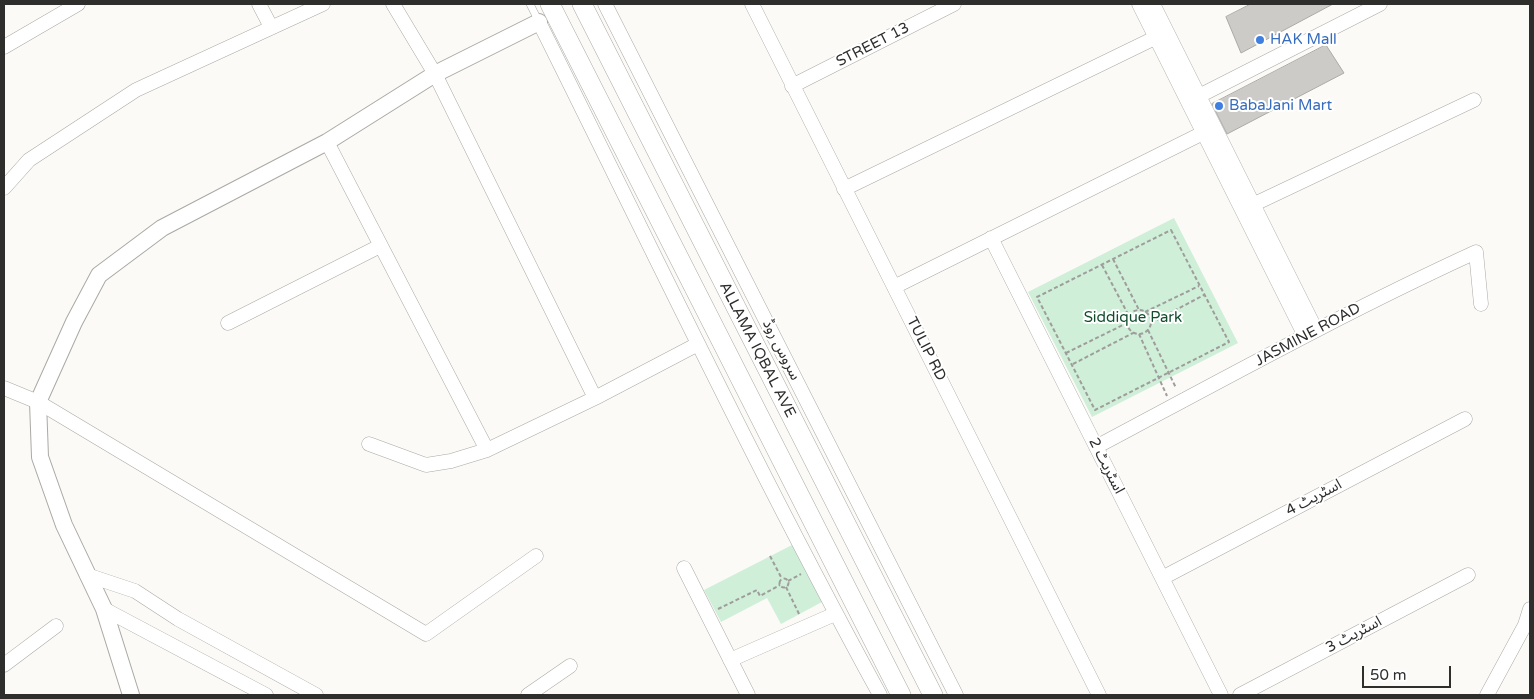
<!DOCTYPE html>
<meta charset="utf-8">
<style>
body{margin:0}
#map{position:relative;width:1534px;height:699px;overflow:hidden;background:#fbfaf6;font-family:"Varela Round",sans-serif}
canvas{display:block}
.frame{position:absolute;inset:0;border:5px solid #2e2e2d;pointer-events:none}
.scale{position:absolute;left:1362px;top:666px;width:89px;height:22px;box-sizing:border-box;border:2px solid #2e2e2d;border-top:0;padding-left:6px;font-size:15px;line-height:18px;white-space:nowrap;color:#2e2e2d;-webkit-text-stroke:4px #fff;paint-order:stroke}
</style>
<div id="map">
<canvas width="1534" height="699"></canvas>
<div class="frame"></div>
<div class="scale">50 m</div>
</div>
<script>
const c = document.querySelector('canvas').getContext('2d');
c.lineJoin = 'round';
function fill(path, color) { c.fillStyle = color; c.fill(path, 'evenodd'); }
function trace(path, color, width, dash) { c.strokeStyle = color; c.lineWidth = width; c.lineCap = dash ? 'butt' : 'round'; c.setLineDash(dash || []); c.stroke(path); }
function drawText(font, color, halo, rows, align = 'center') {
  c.font = font + ' "Varela Round","Noto Sans Arabic",sans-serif'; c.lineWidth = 4; c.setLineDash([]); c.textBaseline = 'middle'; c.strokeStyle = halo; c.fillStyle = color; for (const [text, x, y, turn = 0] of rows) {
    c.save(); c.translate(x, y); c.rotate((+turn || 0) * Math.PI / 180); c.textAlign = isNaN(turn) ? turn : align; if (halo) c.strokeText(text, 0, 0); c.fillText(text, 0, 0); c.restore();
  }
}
const green = new Path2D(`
 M1174,218L1238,343L1092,417L1028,292Z
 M792,545L822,602L781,624L767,598L721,622L704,590Z`);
const building = new Path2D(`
 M1251,4H1333L1241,53L1226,17Z
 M1326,45L1344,73L1227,134L1212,104Z`);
const path = new Path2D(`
 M1171,230L1229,342L1095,410L1037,297Z
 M1113,259L1139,310
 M1102,265L1129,316
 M1127 322a12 12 0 1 1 24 0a12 12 0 1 1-24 0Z
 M1145,312L1199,286
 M1151,323L1204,295
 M1148,330L1176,388
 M1139,334L1167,396
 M1066,353L1127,323
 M1073,364L1133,333
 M770,556L782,579
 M779.5 583a4.5 4.5 0 1 1 9 0a4.5 4.5 0 1 1-9 0Z
 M788,581L801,574
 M786,587L800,616
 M718,609L757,590L760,596L780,585`);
const service = new Path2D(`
 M530,4L539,22`);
const minor = new Path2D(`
 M259,4L271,27
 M393,4L435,74L595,398
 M605,4L956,695
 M752,4L1099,695
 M1139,4L1305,336
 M1153,4L1316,330
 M539,22C651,247 759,474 880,695
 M4,47L78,4
 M792,86L954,4
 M1199,96L1380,4
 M327,142L487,450
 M4,188L29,160L136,90L323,4
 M844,189L1163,34
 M1246,208L1474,100
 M991,238L1221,695
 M894,287L1211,129
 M228,323L380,246
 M4,388L38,402L426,634L536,556
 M369,444L426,465L451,461L487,450L595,398L698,344
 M1096,447C1222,380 1347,311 1476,252L1481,304
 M684,568L748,695
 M87,575L135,591L178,619L316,695
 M1164,577L1465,419
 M104,609L266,695
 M730,660L835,614
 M4,665L56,626
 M528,695L570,666
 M1240,695L1468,575
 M1487,695L1525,625L1530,609`);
const tertiary = new Path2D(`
 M131,695L104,609L64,525L40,457L38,402L74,322L99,275L162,228L327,142L435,74L539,22`);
const secondary = new Path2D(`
 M550,4L901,695
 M582,4L933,695`);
const markers = [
 [1260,40,5,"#3f7fe0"],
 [1219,106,5,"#3f7fe0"]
];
const shopNames = [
 ["HAK Mall",1270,40],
 ["BabaJani Mart",1229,106]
];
const streetNames = [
 ["STREET 13",873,45,-27],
 ["JASMINE ROAD",1308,335,-28],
 ["TULIP RD",926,349,63],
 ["ALLAMA IQBAL AVE",757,350,63],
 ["سروس روڈ",781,350,63],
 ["اسٹریٹ 2",1106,466,63],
 ["اسٹریٹ 4",1314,498,-28],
 ["اسٹریٹ 3",1354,635,-28]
];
const parkNames = [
 ["Siddique Park",1133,318]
];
fill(green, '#cfefd9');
fill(building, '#cccbc8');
trace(building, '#aaaaa6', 1);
trace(service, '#aaa9a5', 8);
trace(minor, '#aaa9a5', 15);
trace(tertiary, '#aaa9a5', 18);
trace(secondary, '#aaa9a5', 20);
trace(path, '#9e9d9b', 2, [4, 2.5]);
trace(service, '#fff', 7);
trace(minor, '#fff', 14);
trace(tertiary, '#fff', 16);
trace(secondary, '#fff', 19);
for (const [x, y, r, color] of markers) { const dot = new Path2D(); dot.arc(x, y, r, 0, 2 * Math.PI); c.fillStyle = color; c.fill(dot); trace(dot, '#fff', 2); }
drawText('15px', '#366cbe', '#fff', shopNames, 'left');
drawText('15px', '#2e2e2d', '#fff', streetNames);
drawText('15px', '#104d2d', '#fff', parkNames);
</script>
